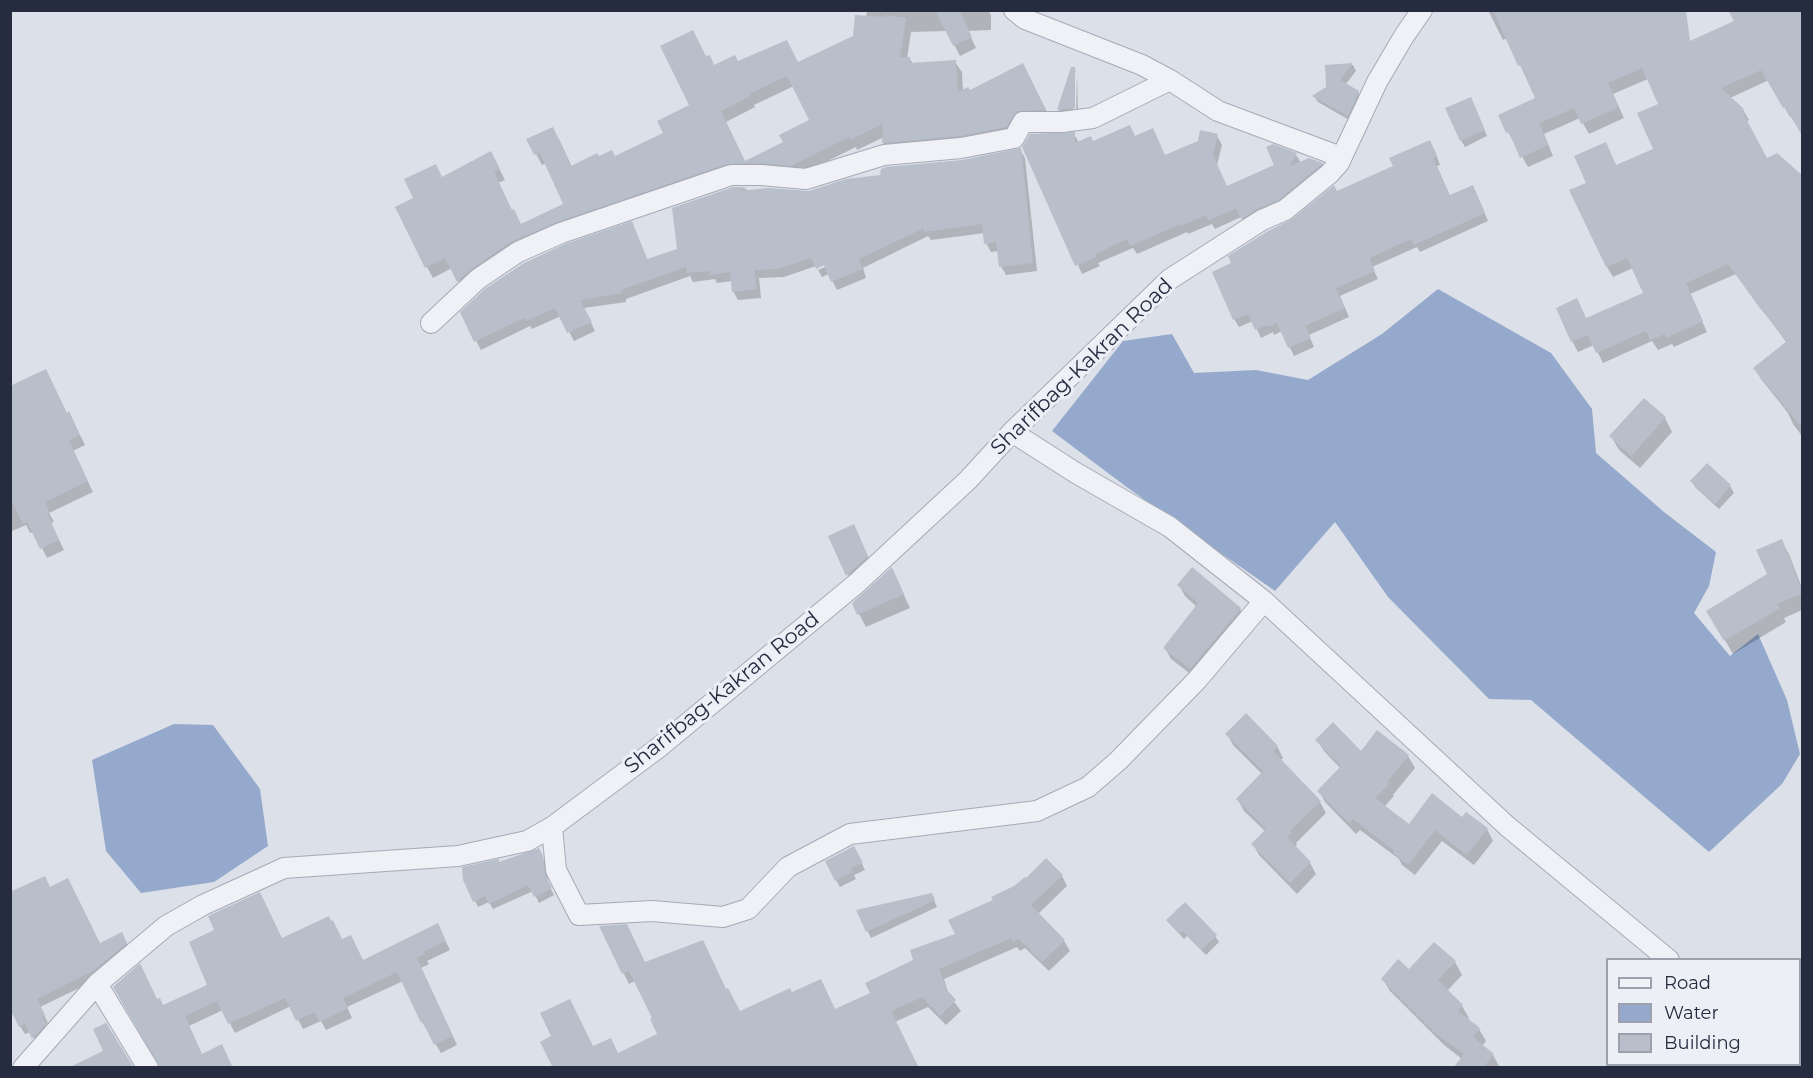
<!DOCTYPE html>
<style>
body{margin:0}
#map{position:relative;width:1813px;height:1078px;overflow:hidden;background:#dce0e8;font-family:Montserrat,sans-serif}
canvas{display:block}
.frame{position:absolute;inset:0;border:12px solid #252c40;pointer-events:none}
.legend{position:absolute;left:1606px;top:958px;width:195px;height:108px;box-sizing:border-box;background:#eceff6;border:2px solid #9ca1ad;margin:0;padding:8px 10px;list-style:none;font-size:18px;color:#252c40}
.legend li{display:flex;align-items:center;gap:12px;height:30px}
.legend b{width:30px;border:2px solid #9ca1ad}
</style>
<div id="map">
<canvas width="1813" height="1078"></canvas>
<div class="frame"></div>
<ul class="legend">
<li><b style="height:8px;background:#eff1f6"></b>Road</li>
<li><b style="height:16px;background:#94a9cc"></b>Water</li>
<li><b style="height:16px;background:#b9becb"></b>Building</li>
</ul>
</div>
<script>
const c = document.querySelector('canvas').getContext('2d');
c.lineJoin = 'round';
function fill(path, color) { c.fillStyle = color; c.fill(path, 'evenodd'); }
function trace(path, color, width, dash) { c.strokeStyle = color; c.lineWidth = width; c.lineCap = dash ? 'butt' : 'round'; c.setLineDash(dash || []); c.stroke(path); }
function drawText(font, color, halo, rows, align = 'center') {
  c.font = font + ' Montserrat,sans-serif'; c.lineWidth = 6; c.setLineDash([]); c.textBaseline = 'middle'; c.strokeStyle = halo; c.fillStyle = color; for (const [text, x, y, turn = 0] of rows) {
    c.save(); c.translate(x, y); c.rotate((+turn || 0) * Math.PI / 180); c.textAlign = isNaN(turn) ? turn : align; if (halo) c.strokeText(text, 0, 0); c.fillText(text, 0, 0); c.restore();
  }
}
const water = new Path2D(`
 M1438,289L1551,353L1592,409L1596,453L1664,512L1716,552L1709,586L1694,613L1730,656L1758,634L1787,700L1800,754L1782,784L1709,852L1531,700L1489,699L1388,597L1335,522L1275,591L1128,488L1052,431L1123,341L1172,334L1194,373L1256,370L1308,380L1382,334Z
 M174,724L213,725L260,789L268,846L214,882L141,893L106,851L92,760Z`);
const shadow = new Path2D(`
 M867,10H988L991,15V30L968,31L976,48L960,56L947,31L911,32L907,59H910L913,64L955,62L962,72L963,91H969L1029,76L1051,120L1012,138L889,153L883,143L884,137L857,150L856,147L797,176L768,173L563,232L464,292L452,268L433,278L427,267L415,199L497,164L505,180L498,183L512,212L521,225L565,204L546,163L542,165L528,139H559L572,167L599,158H615L665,134L691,106L706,58L714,66L737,63L798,64L854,37L866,17ZM794,86L811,121L785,143L745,162L726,122L755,107L754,105Z
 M1488,10H1668L1683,45L1736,22L1792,116L1790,117L1769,80L1730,98L1743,110L1749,120L1747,122L1767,159L1802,178V436L1793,424L1788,413L1761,379L1755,369L1787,343L1736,274L1690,294L1707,332L1674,347L1672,344L1658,350L1652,341L1603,363L1594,345L1578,352L1572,341L1586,320L1645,294L1633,268L1613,277L1607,267L1588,184L1605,144L1617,167L1655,149L1660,105L1648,79L1613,94L1624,118L1589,134L1580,118L1544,134L1553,156L1528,167L1508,132L1537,99L1507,38L1503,40Z
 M1353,65L1356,71L1345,85L1358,92L1362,99L1351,121L1318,102L1314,96L1328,88L1326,66Z
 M1072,68L1076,71L1074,75L1073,115L1062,116L1059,110Z
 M1077,73L1078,114H1076Z
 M1474,105L1487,136L1465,147L1461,140Z
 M1074,134L1079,143H1093L1136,137L1165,157L1217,136L1222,145L1217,165L1227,187L1296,155L1301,163L1309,160L1322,164L1327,173L1247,227L1241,217L1215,229L1212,224L1188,234L1187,232L1137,254L1133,248L1098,263L1100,266L1082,274L1024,147Z
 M1434,149L1440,165L1437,166L1450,197L1477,195L1488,221L1420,252L1417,247L1372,267L1378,279L1340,296L1349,317L1309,335L1314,347L1294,356L1282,331L1274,335L1273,332L1261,338L1253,321L1239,327L1234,319L1233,264L1293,221L1337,193Z
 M1020,150L1025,158L1037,271L1006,275L1001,266L999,251L991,252L986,243L985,233L931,240L928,236L863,268L866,278L837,290L829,274L822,277L818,270L832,264L816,266L784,277L759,278L761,298L738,300L733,291L732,281L717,283L715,279L693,282L690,276L626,299V302L584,308L595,331L574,341L561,316L532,329L530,326L481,350L462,313L632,223L648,261L678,250L733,189H746L748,192H809Z
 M10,388L67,414L74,423L85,445L73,451L93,492L49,513L54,522L51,523L64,550L47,558L34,532L30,533L26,525L10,532Z
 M1665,418L1672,432L1640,468L1619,450L1611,436Z
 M1707,465L1730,486L1734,493L1719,509L1695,487L1692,481Z
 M853,526L875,571L855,589L830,537Z
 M1781,541L1789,554L1802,588V610L1784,618L1786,622L1733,654L1708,611L1769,575Z
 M892,569L910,608L866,627L853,603Z
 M1192,569L1240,609L1246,620L1197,679L1171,659L1165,648L1197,607L1185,596L1179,585Z
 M1377,732L1408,756L1415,768L1393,795L1394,796L1384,807L1409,826L1463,819L1487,829L1493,841L1474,865L1442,841L1415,875L1402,865L1399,859L1360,830L1356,834L1325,802L1319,791L1341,769L1324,751L1317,740L1361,753Z
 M1227,734L1277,746L1283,758L1280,761L1320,802L1326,813L1296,843L1297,845L1294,847L1310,863L1316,874L1297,894L1259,855L1253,844L1266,832L1244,811L1238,800L1262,774L1233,745Z
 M538,850L546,864L548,883L554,895L539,903L533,891L493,909L489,902L478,907L475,901L499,863Z
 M857,854L865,870L854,875L856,879L840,887L836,880Z
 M1062,876L1067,886L1038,914L1064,941L1070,951L1049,971L1025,948L1020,951L1017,947L944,979L949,995L961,1011L946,1025L928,1007L895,1022L554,1068L593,1048L618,1054L659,1034L654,1019L635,981L629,984L601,927L645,964L726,990L740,1013L792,994L835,1010L872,994L915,961L957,935Z
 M50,888L100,944L126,942L131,952L98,979L40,1007L48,1023L46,1024L50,1033L38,1046L31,1032L25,1034L20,1026Z
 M932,895L937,907L871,938L858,911Z
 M1168,921L1215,936L1219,942L1206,955L1187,936L1184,939Z
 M442,934L450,950L427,961L429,964L421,968L457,1045L441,1053L422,1022L403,981L347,1007L352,1018L326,1030L321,1021L303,1029L291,1006L235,1033L223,1010L189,1026L202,1055L161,1068L158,1000L163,1007L209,985L282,939L342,941L363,961Z
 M1455,962L1462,975L1447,991L1462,1006L1469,1018L1467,1020L1479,1029L1486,1041L1482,1046L1493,1055L1500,1068H1457L1462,1059L1444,1045L1390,991L1383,979L1409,971Z`);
const building = new Path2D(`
 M935,10H959L972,37L953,46Z
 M1493,10H1686L1690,41L1734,21L1728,10H1803V137L1785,107L1783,108L1761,70L1721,88L1744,109L1742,111L1767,158L1777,153L1803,176V429L1753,368L1787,341L1759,307L1728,264L1686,283L1703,321L1666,338L1665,334L1650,340L1646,331L1596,353L1588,335L1571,342L1556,308L1577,298L1586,318L1643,293L1627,258L1606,267L1569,190L1586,183L1574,156L1606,142L1616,165L1653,149L1637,113L1658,104L1642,68L1608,83L1619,107L1581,124L1574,108L1539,123L1548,145L1520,158L1509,132L1506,133L1498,115L1535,98L1520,65L1518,66Z
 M855,15L885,17V15L906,18L900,57H910V63L956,60L958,92L968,87L970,90L1023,63L1046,110L1017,111L1006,127L959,136L882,143L883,124L850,140L849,137L791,166L761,163L727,164L557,222L511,242L471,269L457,282L445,258L425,268L395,207L413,198L404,179L436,164L442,177L491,151L500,169L494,172L512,210L514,209L521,224L563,204L540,153L534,155L526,139L553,127L571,166L597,153L599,156L612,150L615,156L663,133L657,121L689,105L660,46L693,30L706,56L710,55L714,65L735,55L738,61L787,40L798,62L853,36ZM787,76L809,120L779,135L783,142L745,161L721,111L750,96L749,94Z
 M1353,63L1340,80L1359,91L1348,116L1312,96L1326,87L1325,65Z
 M1071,67H1075V108L1057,110Z
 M1471,97L1485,130L1460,141L1445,108Z
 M1130,125L1135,136L1153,128L1165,155L1198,141L1200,130L1218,134L1213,155L1227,186L1274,165L1266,147L1273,144L1297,153L1290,166L1309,158L1323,163L1279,200L1257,209L1241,219L1236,208L1208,221L1206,215L1181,226L1180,224L1130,246L1127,239L1095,254L1096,257L1075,266L1022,147L1030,134L1075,132V143L1091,136L1093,141Z
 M1430,140L1437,156L1433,158L1450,195L1473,185L1485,213L1414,245L1411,239L1369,258L1375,271L1336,288L1345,308L1305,326L1311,338L1288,348L1277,323L1268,327L1267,325L1255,330L1248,314L1233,320L1212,272L1231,263L1228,256L1268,231L1292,219L1334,185L1337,191L1393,166L1389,158Z
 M1021,148L1033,263L999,267L996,242L984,244L982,224L924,232V228L859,259L863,269L831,282L824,265L816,269L811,258L778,269L754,270L757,289L732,292L730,272L710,275V271L687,273L686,267L621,290L622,293L580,300L592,322L567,333L555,308L526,321L524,318L474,342L460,312L486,288L524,263L565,244L632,221L647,259L677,249L672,208L733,187H747L738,191L769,188L809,191L846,179L880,175L881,169L886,167L962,160Z
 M46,369L67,413L69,411L80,435L69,440L88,481L45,502L49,512L47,513L59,540L40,549L27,522L23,524L10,497V386Z
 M1644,398L1666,417L1631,456L1609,436Z
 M1707,463L1731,485L1715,504L1690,481Z
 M854,524L868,556L846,576L828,536Z
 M1782,539L1803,593L1777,604L1780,608L1724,641L1706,611L1767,574L1756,550Z
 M892,567L904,594L857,615L852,603Z
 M1192,567L1241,608L1190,669L1163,648L1198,603L1177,585Z
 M1246,713L1278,746L1273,751L1321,801L1290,831L1292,833L1287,837L1311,862L1290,883L1251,844L1266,829L1236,799L1263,771L1225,734Z
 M1333,722L1361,751L1377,730L1409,755L1387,782L1389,784L1375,798L1409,824L1432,793L1462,817L1466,812L1488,828L1467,855L1435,830L1408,865L1393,853L1395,851L1353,819L1349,823L1317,791L1341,766L1315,740Z
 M854,846L863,863L851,868L853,872L835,881L825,861Z
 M539,848L543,856L545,875L552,888L534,897L528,885L489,904L485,896L473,902L463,880L462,867L499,859V862Z
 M1046,858L1063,875L1031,905L1065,940L1042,962L1019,939L1013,942L1011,938L939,969L947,990L956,1000L940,1016L922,997L891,1011L919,1068H553L540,1042L551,1036L540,1013L570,999L593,1046L611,1038L618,1053L657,1034L650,1019L652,1018L629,971L622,974L599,926L627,924L645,962L703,940L726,989L728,988L740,1011L790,988L792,992L821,979L835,1009L870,993L865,983L913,960L910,950L955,934L948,920L993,900L991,897L1014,886L1025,877L1026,878Z
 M45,876L50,887L68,878L100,943L122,932L127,943L93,971L37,999L45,1015L42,1016L46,1024L32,1039L25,1024L19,1027L10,1009V892Z
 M260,892L282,938L329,916L331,921L333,920L342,939L351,935L363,960L438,923L446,941L423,952L425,954L417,958L453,1036L434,1045L423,1022L421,1023L397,972L343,998L348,1008L319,1022L315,1012L296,1021L285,998L228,1024L217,1001L185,1016L202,1054L222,1044L233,1068H160L113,987L140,963L157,999L160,998L163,1005L207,985L189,942L214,930L208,916Z
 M932,893L935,900L866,932L856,910Z
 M1185,902L1217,935L1201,950L1183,931L1179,934L1166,920Z
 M1434,942L1456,961L1438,980L1463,1005L1458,1011L1480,1028L1473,1037L1494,1054L1483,1068H1453L1464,1054L1435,1033L1381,979L1398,959L1409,969Z
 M105,1021L134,1068H68L103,1051L93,1029L106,1023Z`);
const street = new Path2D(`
 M1014,10L1025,19L1142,65L1170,80L1218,111L1341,157
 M431,323L478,279L518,252L561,233L731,175H761L806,179L884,155L961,148L1014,138L1023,122H1062L1093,118L1170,80
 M1012,432L1076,473L1170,527L1264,601
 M552,827L556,870L579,915L652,911L723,917L748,909L788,867L850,834L1037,811L1088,787L1118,761L1197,680L1264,601L1507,826L1669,960
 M97,984L148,1068
 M23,1068L97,984L166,926L203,905L284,868L458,856L527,841L552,827L658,748L857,583L968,480L1012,432L1170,279L1262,220L1285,210L1329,174L1339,163L1377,82L1404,36L1422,10`);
const streetNames = [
 ["Sharifbag-Kakran Road",1082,367,-44],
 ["Sharifbag-Kakran Road",722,693,-39]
];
fill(water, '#94a9cc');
fill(shadow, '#0003');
fill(building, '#b9becb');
trace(street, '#a5aab6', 22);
trace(street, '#eff1f6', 20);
drawText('21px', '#252c40', '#eceff6', streetNames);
</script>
